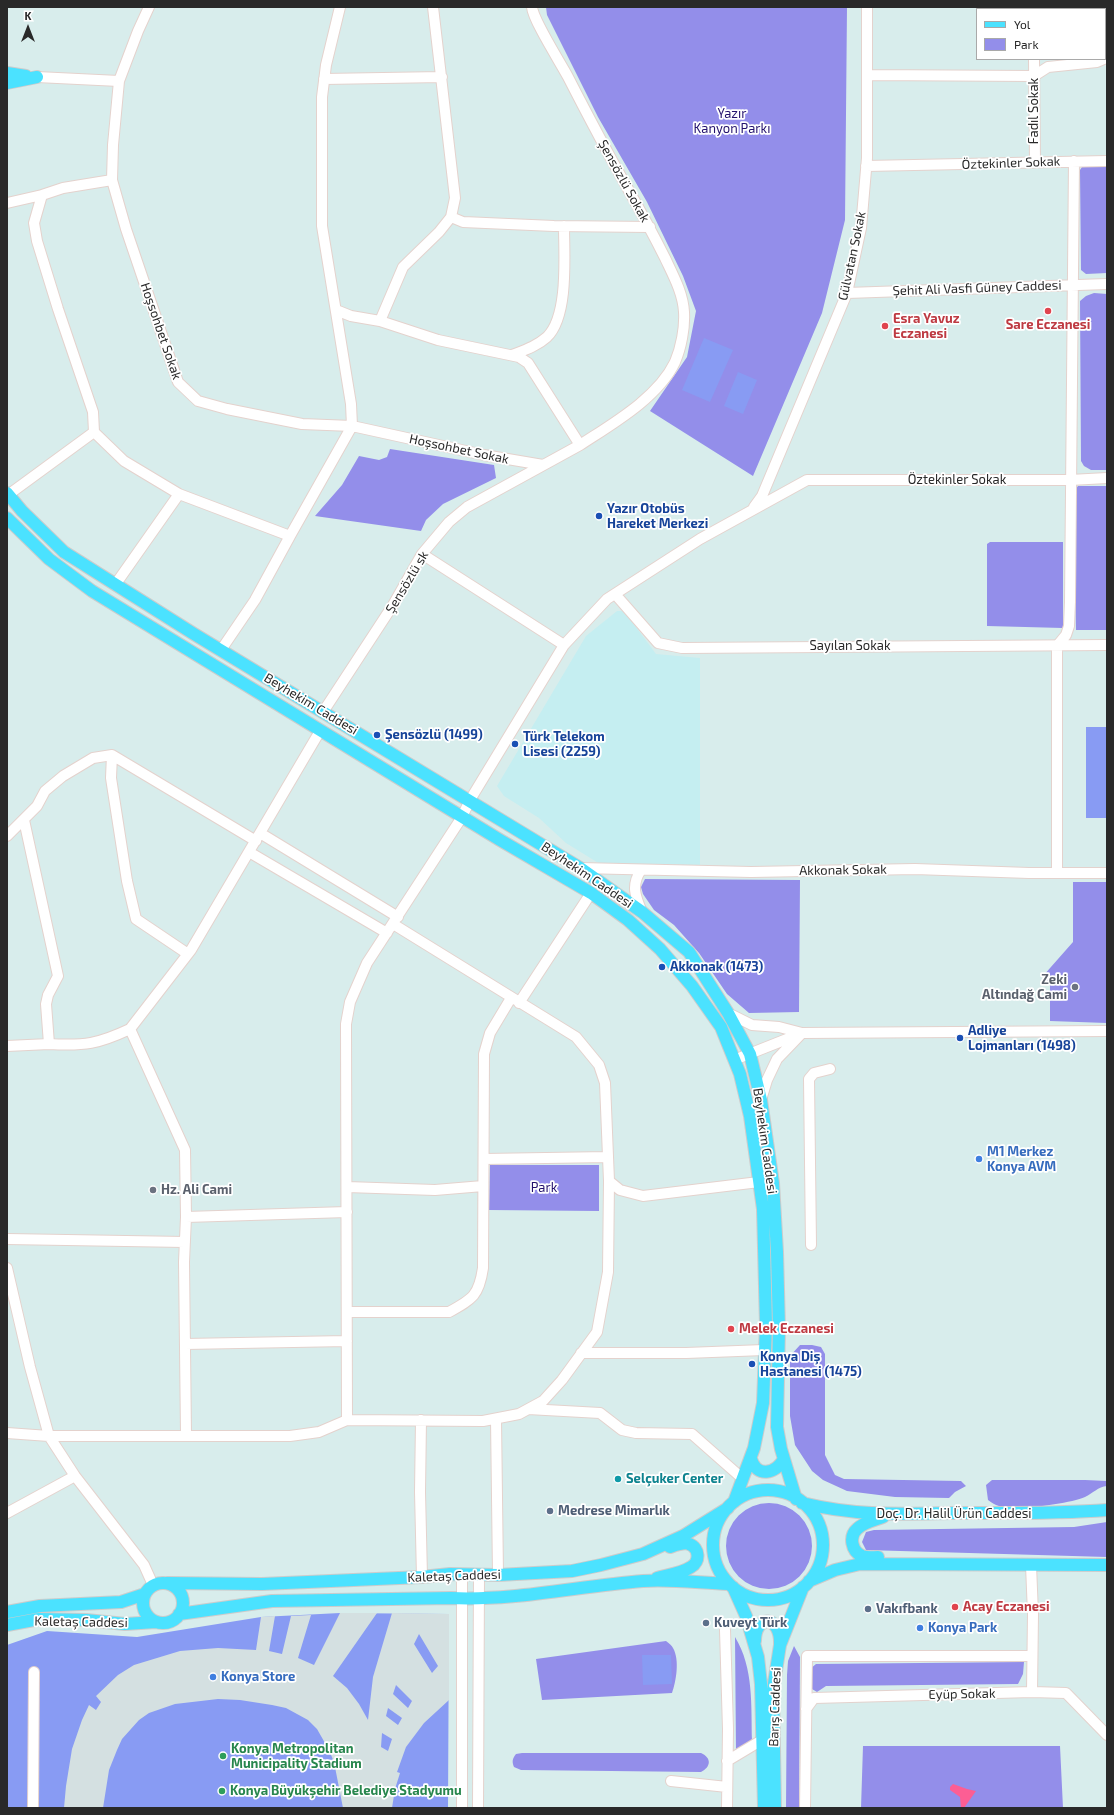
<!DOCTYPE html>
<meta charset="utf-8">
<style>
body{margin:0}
#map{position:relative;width:1114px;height:1815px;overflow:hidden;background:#d8edec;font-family:"Exo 2",sans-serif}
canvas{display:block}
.frame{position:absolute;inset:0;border:8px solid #292929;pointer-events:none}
.legend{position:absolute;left:976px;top:8px;width:130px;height:52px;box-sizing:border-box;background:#fff;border:1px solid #a9a9a9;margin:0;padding:5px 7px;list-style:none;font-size:12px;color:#292929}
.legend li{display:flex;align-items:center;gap:8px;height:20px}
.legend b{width:20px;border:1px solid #a9a9a9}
.north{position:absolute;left:8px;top:8px;width:40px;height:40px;-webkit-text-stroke:3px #fff;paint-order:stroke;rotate:0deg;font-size:11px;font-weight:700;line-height:16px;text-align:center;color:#292929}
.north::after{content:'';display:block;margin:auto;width:14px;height:18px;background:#292929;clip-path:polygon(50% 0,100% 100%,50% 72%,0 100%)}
</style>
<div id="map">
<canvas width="1114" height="1815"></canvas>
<div class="frame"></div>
<ul class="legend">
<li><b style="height:5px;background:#4be2ff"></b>Yol</li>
<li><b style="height:11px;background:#938eea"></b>Park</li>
</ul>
<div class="north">K</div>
</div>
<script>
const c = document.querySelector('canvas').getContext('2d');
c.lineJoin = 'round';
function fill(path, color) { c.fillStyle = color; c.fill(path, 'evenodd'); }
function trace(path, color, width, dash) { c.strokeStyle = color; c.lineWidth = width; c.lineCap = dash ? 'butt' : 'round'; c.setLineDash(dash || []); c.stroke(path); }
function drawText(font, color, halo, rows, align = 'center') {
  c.font = font + ' "Exo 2",sans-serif'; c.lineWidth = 3.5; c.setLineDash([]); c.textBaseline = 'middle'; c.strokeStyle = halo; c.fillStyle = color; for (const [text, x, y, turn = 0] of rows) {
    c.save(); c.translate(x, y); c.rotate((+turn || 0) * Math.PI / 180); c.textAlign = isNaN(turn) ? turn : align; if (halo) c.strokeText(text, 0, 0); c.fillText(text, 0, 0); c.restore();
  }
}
const education = new Path2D(`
 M617,611H624L656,654L700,658V865L600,864L566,843L539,818L504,796L497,786L586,636Z`);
const green = new Path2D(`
 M546,7H847L845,220L822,313L753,476L650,411L687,357L696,311L683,276L647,202L598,117L547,15Z
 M1107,163V273L1086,274L1081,270L1080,170L1084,164Z
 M1094,293L1107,294V470H1091L1084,466L1081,461L1080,301L1086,296Z
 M390,449L494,465L496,478L443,504L426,520L421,531L315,516L342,485L359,456L379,460L387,457Z
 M1078,486H1107V630H1076L1073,492Z
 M990,542H1063V628L987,626V544Z
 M645,879L800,880L799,1012L749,1013L727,994L699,953L674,925L654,910L643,894L641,887Z
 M1073,882H1107V1023L1050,1021V980L1043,983V976L1073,942Z
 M490,1165H599V1211L489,1210Z
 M800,1345H812L821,1347L825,1354V1455L835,1475L844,1479L961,1481L966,1486L955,1492L949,1498L895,1497L847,1491L823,1480L812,1471L795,1445L790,1416V1356Z
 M992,1480H1085L1107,1481V1486C1098,1487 1093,1493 1085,1497C1069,1504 1015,1511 999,1506C995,1505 991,1502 988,1500L986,1485Z
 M726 1546a43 43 0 1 1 86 0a43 43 0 1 1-86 0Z
 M1107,1522V1557L866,1550L862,1542L866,1532L874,1530L1074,1527Z
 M735,1637C754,1668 751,1706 752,1741L736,1752Z
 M666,1641C669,1643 672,1646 673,1648C680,1660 676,1682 672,1693L542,1700L536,1659Z
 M794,1646L800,1657L799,1808H786L787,1675L788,1661Z
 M1024,1662L1023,1674L1018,1684L826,1686L817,1692L812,1689L810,1669L816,1664Z
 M863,1746H1060L1063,1808H861Z
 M522,1753H701C712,1758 711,1767 701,1772L521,1770L514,1767C512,1762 512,1759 516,1754Z`);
const pitch = new Path2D(`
 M704,338L733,350L710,402L682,390Z
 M738,372L757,380L743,414L724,406Z
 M1086,727H1107V818H1086Z
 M340,1613L449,1614L448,1808H7V1645L47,1631L137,1637L261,1617Z
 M642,1655H671L672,1684L643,1685Z`);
const plaza = new Path2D(`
 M340,1613H377L333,1676L347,1688L359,1704L368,1720L373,1677L392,1613L449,1614V1700L424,1723L406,1747L397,1772L400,1773L395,1789L392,1808H343L334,1762L329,1750L317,1729L308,1720L286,1708L272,1705L240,1700L218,1699L175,1704L149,1713L139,1720L122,1739L117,1750L109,1770L103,1808H64L66,1786L72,1749L82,1720L89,1705L96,1710L101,1702L96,1696L118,1675L134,1665L180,1651L218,1648L256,1650L261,1617L275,1616L269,1651L282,1654L291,1616L311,1615L298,1658L314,1665ZM419,1634L438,1666L432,1673L414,1644ZM396,1685L412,1701L408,1708L393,1694ZM388,1708L402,1718L398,1725L386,1716ZM382,1733L392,1739L388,1751L381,1747Z`);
const water = new Path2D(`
 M953,1784L967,1789L976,1791L964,1808H961L960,1797L950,1790V1787Z`);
const minor = new Path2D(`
 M149,7L138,31L119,81L113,145L112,180L126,229L178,382L198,401L227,409L302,424L352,426L484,455L543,465
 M1034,9V7
 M1034,59L1035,162
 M867,75L1034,76L1048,67L1097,62L1104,59
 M37,77L119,81
 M324,79L442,77
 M866,166L1107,161
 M112,180L63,188L42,195L34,223L37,241L58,309L93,412L94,432L124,461L179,494L290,536L352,426L351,404L322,226V97L326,65L340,7
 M7,203L42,195
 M451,217L463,222L554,226L650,227
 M847,293L1107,284
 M336,310L351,316L380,321L438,340L519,357L528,363L580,445C612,424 658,398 675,362C681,348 685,328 684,312C683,293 673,275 665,258C653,234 641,212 628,189C607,152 587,114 568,77C560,62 533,20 532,7
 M380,321L403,267L439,232L451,217L455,198L433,7
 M512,355C525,350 537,346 547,337C569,316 564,254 564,226
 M8,495L94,432
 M754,507L762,496L847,293L861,228L867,158V7
 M422,554L564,645
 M115,585L179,494
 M615,594L658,643L682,648L1107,645
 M221,650L255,600L290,536
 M323,712L393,605L422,554L449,522L467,507L580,445
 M112,755L111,778L127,881L136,919L188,954
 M260,833L398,917
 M7,836L37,806L45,791L63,776L93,758L112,755L256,841
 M249,852L387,933
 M580,868L751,872L915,869L1029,873H1107
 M641,870C631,885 635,896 642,912
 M1057,873V646L1066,635L1069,626L1070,602L1074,161
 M519,1003L591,893
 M728,1013L752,1025L779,1027L802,1033L777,1059L767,1080L761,1100
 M49,1044C85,1046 98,1044 130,1029
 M7,1046L49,1044L46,1004L48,995L58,976L24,820
 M734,1060L802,1033L1107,1031
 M484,1159L608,1157
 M609,1181L620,1190L643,1196L759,1182
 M347,1187L435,1190L483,1186
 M186,1217L347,1212
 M7,1239L185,1242
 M811,1245L809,1079L814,1073L830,1069
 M7,1268L30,1367L49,1436L75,1476L144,1565L153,1585
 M347,1312H449C473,1299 479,1295 483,1268L484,1054L490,1033L511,998
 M185,1344L347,1341
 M581,1353H686L764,1350
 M528,1409L600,1413L622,1430L636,1433L692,1434L743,1479
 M496,1419L498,1575
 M347,1420L346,1024L350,1002L367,963L462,817L470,800L564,645L607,599L700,539L807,480H1070L1107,478
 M421,1420L420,1492L422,1577
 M7,1433L49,1436H290L319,1432L347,1420L483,1421L519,1414L543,1401L562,1380L597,1332L608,1272L609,1181L605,1083L599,1065L576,1037L393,924
 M186,1435L184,1262L186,1217L185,1150L130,1029L191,950L320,731
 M7,1513L75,1476
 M1031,1565L1033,1614L1032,1692
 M462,1574V1808
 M725,1630L728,1729L727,1808
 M806,1709L814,1698L1032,1692L1066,1693L1107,1735
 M727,1761L762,1740
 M671,1781L727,1787
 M33,1808L34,1672
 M478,1808L479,1575
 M805,1808L807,1656H1032`);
const major = new Path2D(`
 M7,73L26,76
 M7,83L37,77
 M7,493L22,511L64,552L194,634L580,868L642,912L689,952L728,1013L750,1054L761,1100L773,1183L777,1252L779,1328L777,1427L781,1449L796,1499
 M7,518L49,559L92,591L500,840L591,893L628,920L660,949L692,986L721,1027L740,1074L750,1116L763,1209L766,1325L763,1403L754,1448L734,1502
 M751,1459C757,1478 775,1474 784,1459
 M713 1545a55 55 0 1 1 110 0a55 55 0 1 1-110 0Z
 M802,1503C856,1516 898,1514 951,1513C1003,1513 1055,1514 1107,1510
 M878,1557C873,1557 867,1558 862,1556C851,1551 849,1536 857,1529C864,1522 875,1520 883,1517
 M657,1578C668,1575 682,1573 691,1567C700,1562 700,1548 689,1544C684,1542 676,1545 670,1547
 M809,1581L835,1570L860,1564L1107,1565
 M143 1603a20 20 0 1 1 40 0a20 20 0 1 1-40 0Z
 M167,1583L262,1584L422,1577L450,1574L498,1575L572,1571L601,1565L643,1554L683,1536L728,1508
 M733,1587L746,1616L758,1657L761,1684L764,1808
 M7,1612L40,1606L121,1602L145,1594
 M179,1614L272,1601L451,1598C516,1601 578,1586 643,1581C671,1579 700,1583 728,1584
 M7,1625L39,1619L86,1620L125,1624L156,1622
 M755,1641C755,1614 781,1615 780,1644
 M775,1808L773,1690L780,1645L803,1587`);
const markers = [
 [1048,311,4,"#e0444e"],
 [885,326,4,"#e0444e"],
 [599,516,4,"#1a4fb4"],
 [377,735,4,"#1a4fb4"],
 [515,744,4,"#1a4fb4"],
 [662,967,4,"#1a4fb4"],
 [1075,987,4,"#6b7280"],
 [960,1038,4,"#1a4fb4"],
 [979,1159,4,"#3f7fe0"],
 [153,1190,4,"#6b7280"],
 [731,1329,4,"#e0444e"],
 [752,1364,4,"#1a4fb4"],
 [618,1479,4,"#0f9aa8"],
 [550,1511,4,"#5c6f8a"],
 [955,1607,4,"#e0444e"],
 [868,1609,4,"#5c6f8a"],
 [706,1623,4,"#5c6f8a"],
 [920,1628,4,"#3f7fe0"],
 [213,1677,4,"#3f7fe0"],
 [223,1756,4,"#2e9e5b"],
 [222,1791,4,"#2e9e5b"]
];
const streetNames = [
 ["Fadıl Sokak",1034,111,-90],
 ["Öztekinler Sokak",1011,163,-2],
 ["Şensözlü Sokak",624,181,61],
 ["Gülvatan Sokak",852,256,-78],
 ["Şehit Ali Vasfi Güney Caddesi",977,288,-2],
 ["Hoşsohbet Sokak",161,331,71],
 ["Hoşsohbet Sokak",459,449,12],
 ["Öztekinler Sokak",957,480],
 ["Şensözlü sk",407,582,-59],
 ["Sayılan Sokak",850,646],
 ["Beyhekim Caddesi",311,704,31],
 ["Akkonak Sokak",843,870,-1],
 ["Beyhekim Caddesi",587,875,34],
 ["Beyhekim Caddesi",765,1141,82],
 ["Doç. Dr. Halil Ürün Caddesi",954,1514],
 ["Kaletaş Caddesi",454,1576,-2],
 ["Kaletaş Caddesi",81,1622,1],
 ["Eyüp Sokak",962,1694,-1],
 ["Barış Caddesi",775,1707,-88]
];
const parkNames = [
 ["Yazır",732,114],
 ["Kanyon Parkı",732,129],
 ["Park",544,1188]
];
const healthNames = [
 ["Esra Yavuz",893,319],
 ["Eczanesi",893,334],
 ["Sare Eczanesi",1048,325,"center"],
 ["Melek Eczanesi",739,1329],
 ["Acay Eczanesi",963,1607]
];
const transitNames = [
 ["Yazır Otobüs",607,509],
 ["Hareket Merkezi",607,524],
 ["Şensözlü (1499)",385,735],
 ["Türk Telekom",523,737],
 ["Lisesi (2259)",523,752],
 ["Akkonak (1473)",670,967],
 ["Adliye",968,1031],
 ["Lojmanları (1498)",968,1046],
 ["Konya Diş",760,1357],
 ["Hastanesi (1475)",760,1372]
];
const worshipNames = [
 ["Zeki",1067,980],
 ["Altındağ Cami",1067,995],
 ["Hz. Ali Cami",161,1190,"left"]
];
const shopNames = [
 ["M1 Merkez",987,1152],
 ["Konya AVM",987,1167],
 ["Konya Park",928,1628],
 ["Konya Store",221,1677]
];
const cultureNames = [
 ["Selçuker Center",626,1479]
];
const serviceNames = [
 ["Medrese Mimarlık",558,1511],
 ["Vakıfbank",876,1609],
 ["Kuveyt Türk",714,1623]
];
const leisureNames = [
 ["Konya Metropolitan",231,1749],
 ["Municipality Stadium",231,1764],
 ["Konya Büyükşehir Belediye Stadyumu",230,1791]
];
fill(education, '#c5eef1');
fill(green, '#938eea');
fill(pitch, '#889bf3');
fill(plaza, '#d4e0e1');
fill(water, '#fc5e94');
trace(minor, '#e4d2cd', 12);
trace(major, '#ccc', 14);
trace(minor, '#fff', 10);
trace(major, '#4be2ff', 12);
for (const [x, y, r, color] of markers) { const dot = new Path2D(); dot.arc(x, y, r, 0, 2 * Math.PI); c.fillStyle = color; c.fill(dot); trace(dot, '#fff', 1.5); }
drawText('13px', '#292929', '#fff', streetNames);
drawText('13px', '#23116d', '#fff', parkNames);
drawText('bold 13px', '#be3a42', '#fff', healthNames, 'left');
drawText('bold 13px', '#164399', '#fff', transitNames, 'left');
drawText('bold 13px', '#5b616d', '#fff', worshipNames, 'right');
drawText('bold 13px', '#366cbe', '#fff', shopNames, 'left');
drawText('bold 13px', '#0d838f', '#fff', cultureNames, 'left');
drawText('bold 13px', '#4e5e75', '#fff', serviceNames, 'left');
drawText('bold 13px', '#27864d', '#fff', leisureNames, 'left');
</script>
